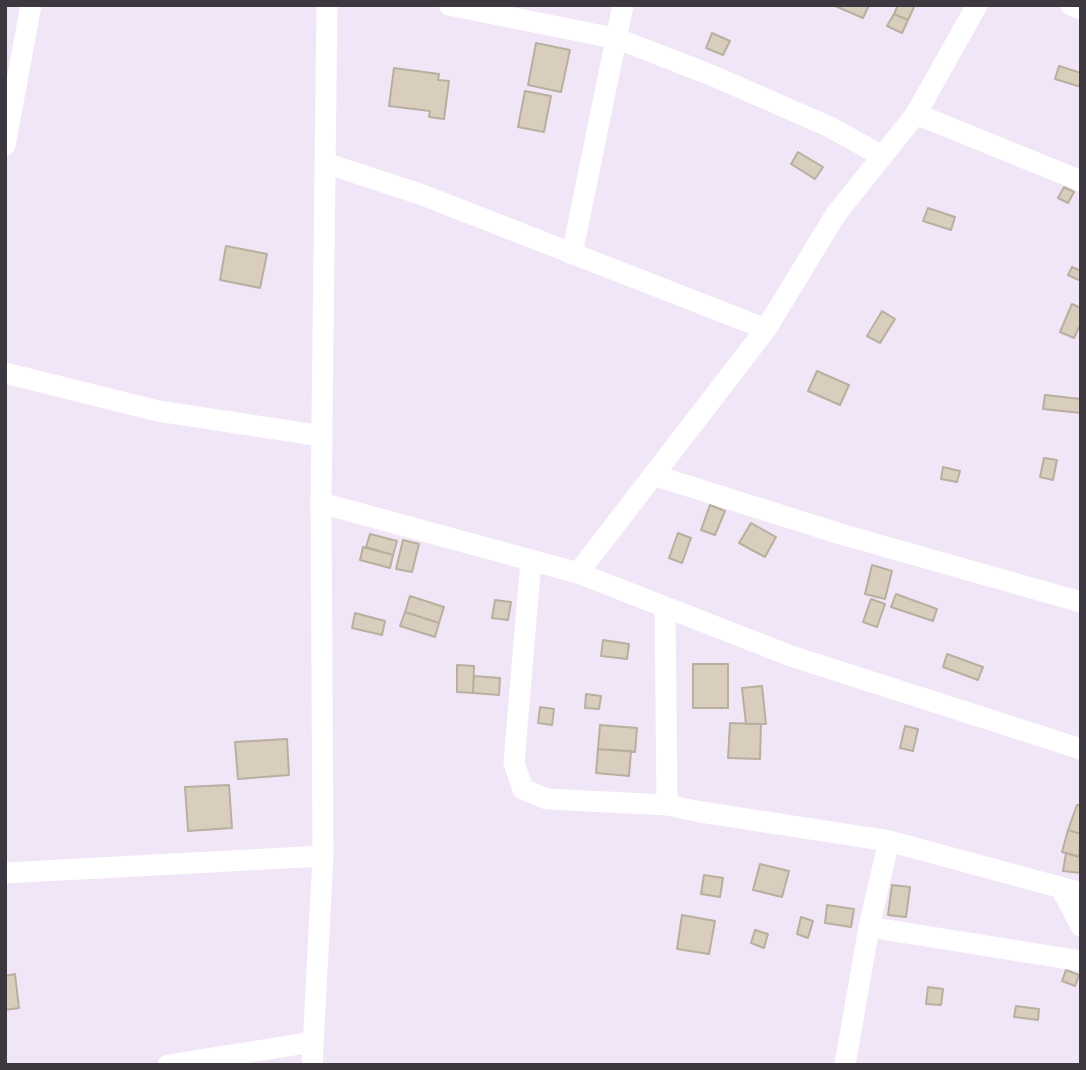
<!DOCTYPE html>
<style>
body{margin:0}
#map{position:relative;width:1086px;height:1070px;overflow:hidden;background:#f1e6f7;font-family:"Source Sans 3",sans-serif}
canvas{display:block}
.frame{position:absolute;inset:0;border:7px solid #3d383f;pointer-events:none}
</style>
<div id="map">
<canvas width="1086" height="1070"></canvas>
<div class="frame"></div>
</div>
<script>
const c = document.querySelector('canvas').getContext('2d');
c.lineJoin = 'round';
function fill(path, color) { c.fillStyle = color; c.fill(path, 'evenodd'); }
function trace(path, color, width, dash) { c.strokeStyle = color; c.lineWidth = width; c.lineCap = dash ? 'butt' : 'round'; c.setLineDash(dash || []); c.stroke(path); }
const building = new Path2D(`
 M833,5H869L863,18Z
 M898,5H915L908,20L894,14Z
 M894,14L908,20L902,33L887,26Z
 M712,33L730,41L723,55L706,48Z
 M536,43L570,50L561,92L528,85Z
 M1059,66L1081,73V87L1055,79Z
 M394,68L439,74L438,80L449,81L444,119L429,117L430,111L389,106Z
 M525,91L551,96L544,132L518,127Z
 M798,152L823,167L815,179L791,164Z
 M1064,187L1074,192L1068,203L1058,198Z
 M928,208L955,217L951,230L923,221Z
 M226,246L267,254L260,288L220,280Z
 M1072,267L1081,271V281L1068,275Z
 M1072,304L1081,308V323L1074,338L1060,332Z
 M882,311L895,319L880,343L867,336Z
 M817,371L849,385L840,405L808,391Z
 M1045,395L1081,399V413L1043,409Z
 M1044,458L1057,460L1053,480L1040,477Z
 M943,467L960,471L957,482L941,479Z
 M710,505L725,511L715,535L701,530Z
 M751,523L776,537L765,557L739,543Z
 M678,533L691,538L682,563L669,558Z
 M370,534L397,541L393,555L366,547Z
 M403,540L419,544L412,572L396,569Z
 M363,547L393,555L390,568L360,560Z
 M872,565L892,571L885,599L865,594Z
 M896,594L937,609L933,621L891,607Z
 M410,596L444,607L439,623L405,612Z
 M871,599L885,604L877,627L863,622Z
 M495,600L511,602L508,620L492,618Z
 M405,612L439,623L435,637L400,626Z
 M355,613L385,621L382,635L352,628Z
 M603,640L629,644L627,659L601,656Z
 M947,654L983,667L978,680L943,667Z
 M693,664H728V708H693Z
 M457,665L474,666L473,693L457,692Z
 M474,676L500,678L499,695L473,693Z
 M762,686L766,724H746L742,688Z
 M586,694L601,696L599,709L585,708Z
 M540,707L554,709L552,725L538,723Z
 M730,723L761,724L760,759L728,758Z
 M600,725L637,728L635,752L598,749Z
 M905,726L918,729L913,751L900,748Z
 M287,739L289,775L238,779L235,742Z
 M598,749L631,751L629,776L596,773Z
 M229,785L232,828L188,831L185,787Z
 M1077,805L1081,806V834L1068,830Z
 M1068,830L1081,834L1079,857L1062,852Z
 M1066,853L1081,857V873L1063,871Z
 M760,864L789,871L782,897L753,890Z
 M704,875L723,878L720,897L701,894Z
 M892,885L910,887L906,917L888,915Z
 M827,905L854,909L851,927L825,923Z
 M682,915L715,921L709,954L677,949Z
 M801,917L813,921L808,938L797,934Z
 M755,930L768,934L764,948L751,943Z
 M1066,970L1079,975L1075,986L1062,981Z
 M15,974L19,1008L5,1010V976Z
 M928,987L943,989L941,1005L926,1004Z
 M1016,1006L1039,1009L1038,1020L1014,1017Z`);
const street = new Path2D(`
 M449,5L618,39L711,75L830,127L882,156
 M1071,5L1081,9
 M916,114L1081,181
 M5,145L31,5
 M325,163L420,194L766,329
 M572,254L623,5
 M5,373L158,411L322,436
 M653,475L844,535L1081,602
 M321,503L578,573L791,656L1081,749
 M531,560L514,763L523,789L547,799L667,805
 M578,573L766,329L836,214L916,114L977,5
 M665,607L667,805L701,812L889,841
 M5,873L323,856
 M1061,888L1081,926
 M869,927L1081,961
 M168,1065L313,1042
 M312,1065L323,856L321,503L327,5
 M845,1065L869,927L889,841L1081,893`);
fill(building, '#d9cebd');
trace(building, '#b9af9e', 2);
trace(street, '#fff', 21);
</script>
